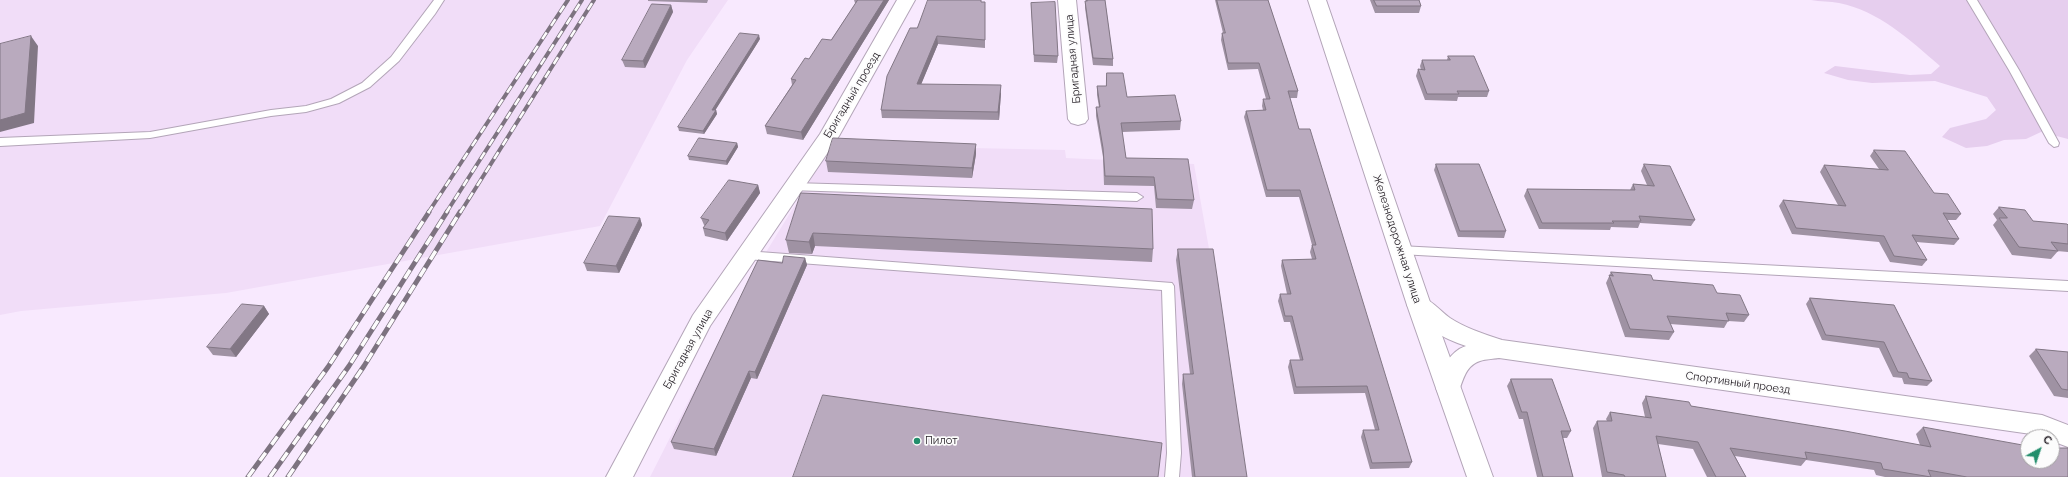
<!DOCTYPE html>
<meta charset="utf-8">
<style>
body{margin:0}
#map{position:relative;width:2068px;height:477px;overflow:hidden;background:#f8e9fe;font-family:Raleway,sans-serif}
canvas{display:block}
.north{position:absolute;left:2020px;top:429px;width:40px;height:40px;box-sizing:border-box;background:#fcfcfc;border:1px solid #a4a2a4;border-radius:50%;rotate:40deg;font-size:11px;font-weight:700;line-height:16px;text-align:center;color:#201a21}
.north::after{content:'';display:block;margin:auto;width:14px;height:18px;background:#228e6c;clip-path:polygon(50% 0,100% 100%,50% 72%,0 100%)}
</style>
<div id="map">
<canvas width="2068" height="477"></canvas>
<div class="north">С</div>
</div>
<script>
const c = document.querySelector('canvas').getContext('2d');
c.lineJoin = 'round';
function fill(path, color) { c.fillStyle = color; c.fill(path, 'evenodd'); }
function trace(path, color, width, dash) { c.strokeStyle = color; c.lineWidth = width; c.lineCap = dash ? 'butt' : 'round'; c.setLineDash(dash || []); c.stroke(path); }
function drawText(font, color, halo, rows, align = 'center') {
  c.font = font + ' Raleway,sans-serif'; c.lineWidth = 3.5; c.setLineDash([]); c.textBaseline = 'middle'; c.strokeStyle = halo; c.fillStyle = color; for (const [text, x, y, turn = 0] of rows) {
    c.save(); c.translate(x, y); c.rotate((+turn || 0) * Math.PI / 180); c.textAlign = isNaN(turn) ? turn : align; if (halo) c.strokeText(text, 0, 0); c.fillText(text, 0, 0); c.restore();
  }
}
const built = new Path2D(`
 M0,0H728L687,60L600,226L226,293L21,311L0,315Z
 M832,145L1065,150L1066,158L1194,164L1211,260L1244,477H650L755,270Z`);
const green = new Path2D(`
 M1811,0H2068V139L2041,132L2026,139L2004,140L1987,146L1966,148L1942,137L1950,128L1986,119L1996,110L1987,97L1935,81L1872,83L1848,80L1824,73L1835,66L1910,75L1931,74L1940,66C1910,40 1879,11 1839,3C1830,1 1820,2 1811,0Z`);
const lane = new Path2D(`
 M434,0H444L435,14L399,61L370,87L339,103L306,112L271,116L150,138L0,146V138L150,132L271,110L306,106L331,99L362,83L391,57Z
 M1967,0H1977L2019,70L2059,143L2058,146L2054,147L2049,143L2009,70Z
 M793,183L1137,193L1143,197L1137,201L789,190L787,187L789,184Z
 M1400,246L2068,281V291L1400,254L1396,253L1394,250L1396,247Z
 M746,251L1172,283L1174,286L1181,453L1179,477H1165L1167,453L1162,290L746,259L742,258L740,255L742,252Z`);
const street = new Path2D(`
 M897,0H915L839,136L710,326L633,477H606L693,315L820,134Z
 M1058,0H1076L1088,119L1085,123L1078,125L1071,123L1068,119Z
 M1419,296C1432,300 1439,310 1450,318C1465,328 1484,334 1502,340L2042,415L2068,425V447L2052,441V437L1499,358C1493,359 1486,359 1480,361C1464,366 1463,383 1457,395L1448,398L1439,395L1436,388C1441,371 1448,352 1466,346C1444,339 1419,325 1407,305L1411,299Z`);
const secondary = new Path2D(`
 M1308,0H1326L1431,305L1493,477H1467L1407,305Z`);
const railFar1 = new Path2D(`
 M428,213L568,0
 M446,213L582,0
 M460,213L594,0`);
const rail = new Path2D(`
 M248,477L328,367L429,212
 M270,477L349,366L447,212
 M288,477L364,366L460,212`);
const wall = new Path2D(`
 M648,0H708L707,3L648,1Z
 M854,0H889L803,140L767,134L765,126L792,85L791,79L809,59L831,40L856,3H855Z
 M1086,0H1105L1113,59V66L1093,65L1085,8V1H1086Z
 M1215,0H1268L1298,91L1297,98H1290L1299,129L1412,462L1409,468L1370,469L1361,437L1363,430H1375L1365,393L1294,394L1288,367L1290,360H1300L1290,322H1284L1278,301L1280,294H1287L1281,266L1282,260L1312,259L1310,252L1312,245L1299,197H1266L1244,117L1246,111L1263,110L1262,106L1263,99H1266L1258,69L1228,70L1221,40L1222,33H1223Z
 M1370,0H1419L1421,6L1419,13H1375Z
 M981,2L985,10V48L938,44L921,84L1001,93L999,120L882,118L881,110L917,28Z
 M1031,3L1058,56L1057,63L1034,62Z
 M671,5L673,12L645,68L625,67L622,60Z
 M760,39L715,110H716L717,114L704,134L679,131L678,127Z
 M1448,56L1489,91L1487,97H1458L1457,101L1425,100L1416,76L1418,69L1421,70L1420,66L1422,60H1447Z
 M1097,86L1127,97L1181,121L1180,130L1122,132L1126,158L1194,200L1192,209L1156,208L1154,186L1104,185L1103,157L1096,116V107H1099L1097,95Z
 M737,143L738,147L727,165L689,160L688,156Z
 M976,144V154L972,178L828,172L826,161Z
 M1874,150L1934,193L1961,214L1956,220H1947L1959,239L1954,245L1916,242L1927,260L1922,266L1890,262L1879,242L1792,234L1779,206L1783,200L1838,205L1820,172L1824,165L1879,169L1870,156Z
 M1436,164L1506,231L1504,238L1458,237L1434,170Z
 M1644,164L1695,220L1691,226L1640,223L1638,228L1611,227L1610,230L1539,229L1524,196L1527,189L1630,190L1633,184L1647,185L1641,171Z
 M758,185L760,193L727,241L705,236L703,228L705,226L704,225L701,218Z
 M801,193L1153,249L1152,262L815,246L812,254L789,253L786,240Z
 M1999,207L2033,221L2068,225V252L2057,251H2058L2051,259L2012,255L1993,225L1997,220L1993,214Z
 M640,218L642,225L619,273L587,271L584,263Z
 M1178,249L1247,477H1192L1182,384L1183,374H1190L1176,260Z
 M805,258L807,265L757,379L751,378L716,456L674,449L671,442L782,263Z
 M1611,272L1717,293L1749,315L1744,322L1728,321L1724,328L1670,324L1674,332L1669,340L1625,337L1606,283Z
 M1810,298L1894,305L1932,381L1927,386L1904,384L1902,378L1893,377L1879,348L1822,340L1806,304Z
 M264,306L269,314L236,357L213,355L207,347Z
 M2036,349L2068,352V398L2054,396L2029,356Z
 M1511,379L1571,431L1567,438H1563L1573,477H1537L1523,419H1519L1507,386Z
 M1646,396L1691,406L1920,445L1916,434L1923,427L2068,477H1885L1876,475L1874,470L1806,460L1801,466L1735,456L1746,477H1707L1693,449L1658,444L1666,477H1602L1593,428L1597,421H1607L1606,419L1610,412L1645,417L1642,403Z`);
const shadedWall = new Path2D(`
 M884,0H889L803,140L801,132Z
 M671,5L673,12L645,68L643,61Z
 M759,35L760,39L713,114L712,110Z
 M31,36L38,46L34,123L0,132V120Z
 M937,36L938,44L918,92L917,84Z
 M1001,85V93L999,120L998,112Z
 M716,110L717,114L704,134L703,131Z
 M737,143L738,147L727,165L726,161Z
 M976,144V154L972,178V168Z
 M758,185L760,193L727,241L725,233Z
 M640,218L642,225L619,273L616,266Z
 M813,233L815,246L812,254L809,242Z
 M805,258L807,265L757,379L755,372Z
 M264,306L269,314L236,357L230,349Z
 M749,371L751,378L716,456L714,449Z`);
const building = new Path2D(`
 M858,0H884L801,132L765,126L796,80L791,79L805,58L809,59L822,39L831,40Z
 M928,0H981V2H985V40L937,36L917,84L1001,85L998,112L881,110L887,76L910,28H917Z
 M1087,0H1105L1113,59L1093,58L1085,1H1087Z
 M1217,0H1268L1298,91H1288L1299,129H1310L1412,462L1372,463L1363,430H1379L1367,386L1296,387L1290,360H1303L1292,316H1285L1280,294H1291L1282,260L1316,259L1312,245H1316L1300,190H1267L1246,111L1266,110L1263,99H1270L1259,63H1228L1222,33H1225Z
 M1374,0H1419L1421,6H1377Z
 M1055,2L1058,56L1034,55L1031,3Z
 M652,4L671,5L643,61L622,60Z
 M740,33L759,35L712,110H716L703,131L678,127Z
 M31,36L25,113L0,120V44Z
 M1448,56H1474L1489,91H1457L1459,94H1427L1418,69L1425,70L1422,60H1450Z
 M1107,73H1123L1127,97L1175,95L1181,121L1121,123L1126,158L1188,159L1194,200L1157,199L1154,177L1105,176L1103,148L1096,107H1100L1097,86H1106Z
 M699,138L737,143L726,161L688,156Z
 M833,138L976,144L972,168L826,161Z
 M1874,150L1905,151L1934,193L1948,194L1961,214L1943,213L1959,239L1912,235L1927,260L1894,256L1884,236L1796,228L1783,200L1846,206L1824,165L1888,170Z
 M1436,164H1479L1506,231H1460Z
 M1644,164L1670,166L1695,220L1639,216L1641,221H1612L1614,223H1542L1527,189L1635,190L1633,184L1654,186Z
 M729,180L758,185L725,233L703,228L709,220L701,218Z
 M801,193L1152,209L1153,249L813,233L809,242L786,240Z
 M1999,207L2025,210L2033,221L2067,224L2068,225V244L2051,242L2058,251L2019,247L1999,218H2007Z
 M609,216L640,218L616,266L584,263Z
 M1178,249H1213L1247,477H1195L1183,374H1193Z
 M784,256L805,258L755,372L749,371L714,449L671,442L758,260L782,263Z
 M1611,272L1651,275L1653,280L1713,285L1717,293L1740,295L1749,315L1726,313L1729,321L1667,316L1674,332L1630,329L1609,275L1613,276Z
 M1810,298L1894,305L1932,381L1909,378L1907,373L1898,372L1884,342L1826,335Z
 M242,304L264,306L230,349L207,347Z
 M2036,349L2068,352V390L2062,389Z
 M1511,379H1552L1571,431H1561L1573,477H1543L1527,412H1522Z
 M823,395L1162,443L1158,477H793Z
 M1646,396L1689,402L1691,406L1845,431L1931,447L1923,427L2028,446V461H2052V448H2068V477H1967L1928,470L1931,477L1883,469L1881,463L1805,452L1807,459L1730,448L1746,477H1716L1698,442L1656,436L1666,477H1625L1624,475L1607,472L1597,421H1612L1610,412L1651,418Z`);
const markers = [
 [917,441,4,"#228e6c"]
];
const streetNames = [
 ["Бригадная улица",1073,59,-95],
 ["Бригадный проезд",852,95,-59],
 ["Железнодорожная улица",1397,239,72],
 ["Бригадная улица",688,349,-61],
 ["Спортивный проезд",1738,383,8]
];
const poiNames = [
 ["Пилот",925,441]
];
fill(built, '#f1ddf8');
fill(green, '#e6ceee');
trace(lane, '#b3a5b8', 2);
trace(street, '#b3a5b8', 2);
trace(secondary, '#b3a5b8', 2);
fill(lane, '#fff');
fill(street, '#fff');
fill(secondary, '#fff');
trace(railFar1, '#7d7380', 4);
trace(rail, '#7d7380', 5);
trace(railFar1, '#fcfcfc', 2.5, [8]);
trace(rail, '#fcfcfc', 3.5, [10]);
fill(wall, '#9f92a3');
fill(shadedWall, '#827785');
fill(building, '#b9aabe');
trace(building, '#827785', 1);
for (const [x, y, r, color] of markers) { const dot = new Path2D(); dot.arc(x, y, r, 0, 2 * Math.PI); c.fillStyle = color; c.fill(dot); trace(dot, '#fcfcfc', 1.5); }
drawText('11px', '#201a21', '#fcfcfc', streetNames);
drawText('11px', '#201a21', '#fcfcfc', poiNames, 'left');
</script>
